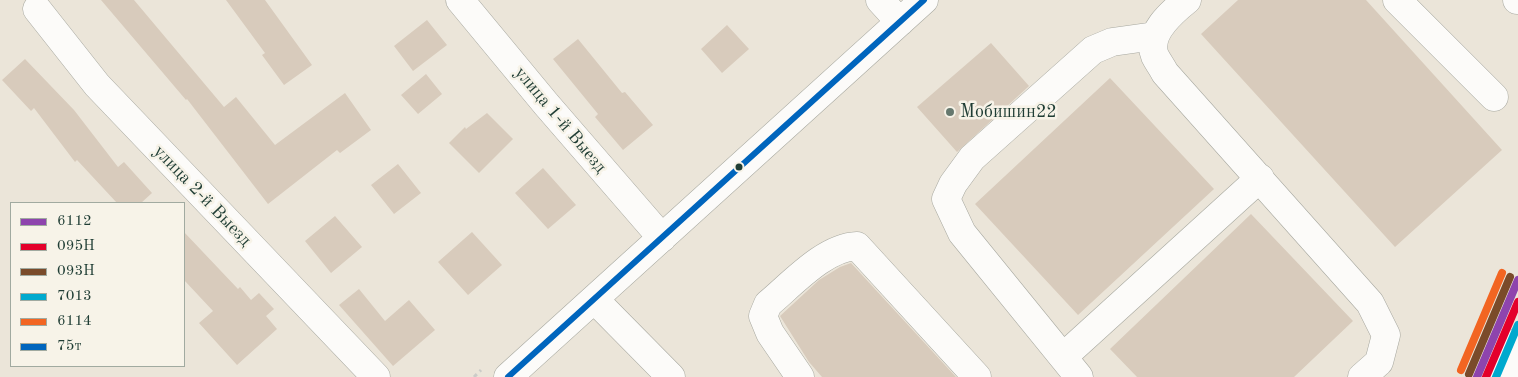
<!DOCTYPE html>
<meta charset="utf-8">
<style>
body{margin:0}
#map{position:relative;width:1518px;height:377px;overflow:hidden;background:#ebe5d9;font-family:"Old Standard TT",serif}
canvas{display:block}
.legend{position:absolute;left:10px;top:202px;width:175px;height:165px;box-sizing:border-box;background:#f7f3e8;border:1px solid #a1aaa0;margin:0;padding:6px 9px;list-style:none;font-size:15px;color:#1f3d34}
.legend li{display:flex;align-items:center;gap:10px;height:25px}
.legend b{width:25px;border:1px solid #a1aaa0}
</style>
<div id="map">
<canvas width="1518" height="377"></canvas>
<ul class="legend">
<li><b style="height:6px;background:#8e44ad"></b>6112</li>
<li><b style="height:6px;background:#e4002b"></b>095Н</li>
<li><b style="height:6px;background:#7a4b2a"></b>093Н</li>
<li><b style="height:6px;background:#00a9ce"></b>7013</li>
<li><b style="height:6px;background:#f26522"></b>6114</li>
<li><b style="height:6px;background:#0065bd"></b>75т</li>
</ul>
</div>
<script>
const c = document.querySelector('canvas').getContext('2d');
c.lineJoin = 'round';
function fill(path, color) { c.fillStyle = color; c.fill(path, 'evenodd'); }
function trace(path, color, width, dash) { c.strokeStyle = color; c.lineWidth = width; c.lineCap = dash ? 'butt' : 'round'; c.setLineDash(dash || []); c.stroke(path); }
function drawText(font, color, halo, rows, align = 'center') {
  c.font = font + ' "Old Standard TT",serif'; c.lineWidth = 5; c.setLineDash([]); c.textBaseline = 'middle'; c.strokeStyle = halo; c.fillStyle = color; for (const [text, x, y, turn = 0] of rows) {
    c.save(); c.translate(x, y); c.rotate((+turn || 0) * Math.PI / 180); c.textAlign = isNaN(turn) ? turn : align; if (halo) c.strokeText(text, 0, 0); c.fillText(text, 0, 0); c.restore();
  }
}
const building = new Path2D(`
 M101,0H134L224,107L236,97L275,145L345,93L371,130L340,153L337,150L268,204L187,99L186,100Z
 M226,0H265L312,65L284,85L262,55L265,53Z
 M1238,0H1366L1502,150L1395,247L1201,34Z
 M427,20L447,45L413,71L394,46Z
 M727,25L749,49L722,73L701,49Z
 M578,39L622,93L625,92L653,125L623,150L595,117L598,114L553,59Z
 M991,43L1029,86L957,152L917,107Z
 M25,59L74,110L118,167L124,162L152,193L141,203H117L77,160L75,162L34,108L31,111L2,80Z
 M426,74L442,94L418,114L401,95Z
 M1110,78L1214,189L1078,315L975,204Z
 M487,113L513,139L479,173L449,143L465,127L466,129Z
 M398,164L421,193L394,214L371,185Z
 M543,168L576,205L548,229L515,193Z
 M1251,214L1353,321L1294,377H1137L1110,349Z
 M335,216L362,247L331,273L305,241Z
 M184,232L238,289L240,287L251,300L259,293L274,309L266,316L277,329L237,365L199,323L213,311L184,280Z
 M472,232L502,265L468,295L438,262Z
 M851,263L956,377H822L809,362L780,316L819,280L840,267Z
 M359,289L385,321L409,300L435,330L393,366L339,305Z`);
const path = new Path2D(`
 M474,377L481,370`);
const minor = new Path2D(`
 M460,0L546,104L662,238
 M880,0L900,22
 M1187,0C1172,12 1146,34 1155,56C1158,62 1162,67 1165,73L1370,303L1386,335L1379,362L1362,377
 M1397,0L1494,97
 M1517,0H1518
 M37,9L97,85L376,377
 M595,300L671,377
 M1063,357L1260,178
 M508,377L924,0
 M800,377L770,333L763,316L768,304C792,284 825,247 857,246L977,377
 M1079,377L962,233L946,199L953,184L972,158L1093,50L1112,42L1155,36
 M1504,377L1518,342`);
const bus1 = new Path2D(`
 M508,377L924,0`);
const rail1 = new Path2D(`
 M1477,377L1518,280`);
const rail2 = new Path2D(`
 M1486,377L1518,302`);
const rail3 = new Path2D(`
 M1469,374L1510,277`);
const rail4 = new Path2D(`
 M1496,377L1518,325`);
const rail5 = new Path2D(`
 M1461,370L1502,273`);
const markers = [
 [950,112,5,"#66786e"],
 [739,167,4.5,"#1f3d34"]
];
const poiNames = [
 ["Мобишин22",960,112]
];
const streetNames = [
 ["улица 1-й Выезд",560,120,50],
 ["улица 2-й Выезд",202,196,46]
];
fill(building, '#d8cbbc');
trace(minor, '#a6a79f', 29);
trace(path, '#cbccc8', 3, [4, 4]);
trace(minor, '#fcfbf9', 28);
trace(bus1, '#0065bd', 6);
trace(rail1, '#8e44ad', 8);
trace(rail2, '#e4002b', 8);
trace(rail3, '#7a4b2a', 8);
trace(rail4, '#00a9ce', 8);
trace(rail5, '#f26522', 8);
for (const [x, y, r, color] of markers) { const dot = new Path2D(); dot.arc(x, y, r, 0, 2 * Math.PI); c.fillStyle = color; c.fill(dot); trace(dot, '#f7f3e8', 2); }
drawText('18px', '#1f3d34', '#f7f3e8', poiNames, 'left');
drawText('18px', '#1f3d34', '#f7f3e8', streetNames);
</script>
